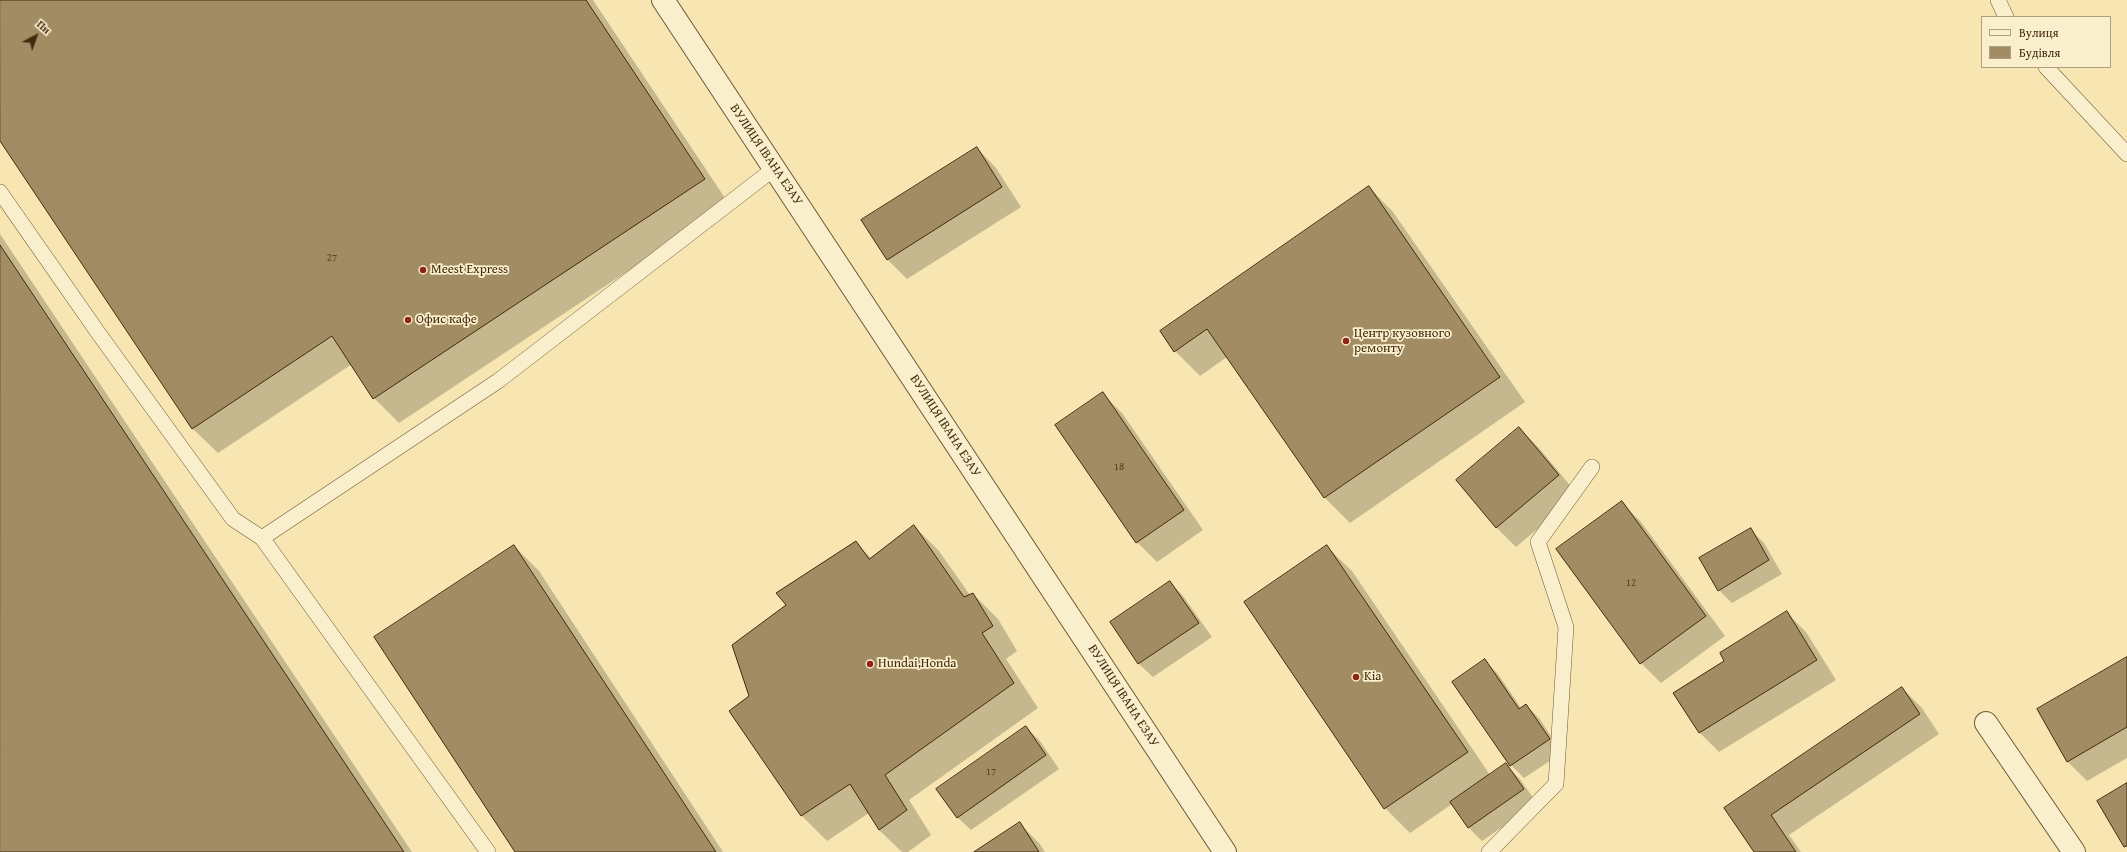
<!DOCTYPE html>
<meta charset="utf-8">
<style>
body{margin:0}
#map{position:relative;width:2127px;height:852px;overflow:hidden;background:#f7e6b2;font-family:"Gentium Book Plus",serif}
canvas{display:block}
.legend{position:absolute;left:1981px;top:16px;width:130px;height:52px;box-sizing:border-box;background:#faefcd;border:1px solid #b1a080;margin:0;padding:5px 7px;list-style:none;font-size:12px;color:#432a0d}
.legend li{display:flex;align-items:center;gap:8px;height:20px}
.legend b{width:20px;border:1px solid #b1a080}
.north{position:absolute;left:16px;top:16px;width:40px;height:40px;-webkit-text-stroke:3px #faefcd;paint-order:stroke;rotate:41deg;font-size:11px;font-weight:700;line-height:16px;text-align:center;color:#432a0d}
.north::after{content:'';display:block;margin:auto;width:14px;height:18px;background:#432a0d;clip-path:polygon(50% 0,100% 100%,50% 72%,0 100%)}
</style>
<div id="map">
<canvas width="2127" height="852"></canvas>
<ul class="legend">
<li><b style="height:5px;background:#faefcd"></b>Вулиця</li>
<li><b style="height:11px;background:#a18c63"></b>Будівля</li>
</ul>
<div class="north">Пн</div>
</div>
<script>
const c = document.querySelector('canvas').getContext('2d');
c.lineJoin = 'round';
function fill(path, color) { c.fillStyle = color; c.fill(path, 'evenodd'); }
function trace(path, color, width, dash) { c.strokeStyle = color; c.lineWidth = width; c.lineCap = dash ? 'butt' : 'round'; c.setLineDash(dash || []); c.stroke(path); }
function drawText(font, color, halo, rows, align = 'center') {
  c.font = font + ' "Gentium Book Plus",serif'; c.lineWidth = 3.5; c.setLineDash([]); c.textBaseline = 'middle'; c.strokeStyle = halo; c.fillStyle = color; for (const [text, x, y, turn = 0] of rows) {
    c.save(); c.translate(x, y); c.rotate((+turn || 0) * Math.PI / 180); c.textAlign = isNaN(turn) ? turn : align; if (halo) c.strokeText(text, 0, 0); c.fillText(text, 0, 0); c.restore();
  }
}
const shadow = new Path2D(`
 M0,0H593L729,204L399,423L374,398L352,364L218,453L193,429L0,139Z
 M977,148L996,168L1021,207L907,279L887,259Z
 M1369,187L1393,212L1525,402L1350,523L1325,498L1227,357L1200,376L1175,351Z
 M0,234L412,852H0Z
 M1102,393L1122,413L1203,530L1157,562L1137,542Z
 M1519,428L1539,448L1578,495L1516,547L1496,527Z
 M1622,503L1641,522L1725,636L1661,683L1641,663Z
 M914,526L939,551L970,595L973,594L998,619L1017,651L1006,659L1038,708L909,800L931,835L908,852H902L879,830L869,813L827,841L802,816L730,711L750,697L787,606L855,542L871,558Z
 M1750,529L1764,543L1782,574L1732,603L1719,590Z
 M514,546L539,571L723,852H516Z
 M1327,547L1352,571L1490,775L1505,764L1519,778L1537,803L1482,841L1469,828L1452,804L1410,833L1385,808Z
 M1170,582L1183,596L1212,637L1153,677L1139,664L1111,622Z
 M1787,613L1806,632L1836,680L1719,752L1700,733L1726,661Z
 M2127,658V758L2087,781L2067,761Z
 M1485,661L1498,674L1521,708L1526,705L1539,718L1562,753L1524,778L1511,765Z
 M1902,688L1922,708L1939,734L1789,835L1801,852H1755L1725,808Z
 M1026,727L1040,741L1059,769L971,830L957,817Z
 M1019,823L1039,843L1045,852H976Z`);
const building = new Path2D(`
 M0,0H586L705,179L373,399L332,336L192,429L0,141Z
 M977,147L1002,187L887,260L861,220Z
 M1369,186L1500,377L1324,498L1207,329L1174,352L1160,331Z
 M0,245L404,852H0Z
 M1103,392L1184,510L1136,543L1055,425Z
 M1519,427L1559,475L1496,528L1456,480Z
 M1622,501L1706,616L1640,664L1556,549Z
 M914,525L964,597L973,593L993,626L982,633L1014,683L885,775L907,810L879,830L850,784L801,816L729,711L749,696L732,645L786,605L776,593L856,541L869,559Z
 M1751,528L1769,560L1718,591L1699,558Z
 M514,545L716,852H515L374,637Z
 M1327,545L1468,752L1384,809L1244,602Z
 M1170,581L1199,623L1138,664L1110,622Z
 M1787,611L1817,660L1699,733L1673,693L1724,661L1720,653Z
 M2127,657V727L2067,762L2037,709Z
 M1485,659L1519,709L1526,704L1550,739L1510,766L1452,682Z
 M1902,687L1920,714L1771,815L1796,852H1754L1724,808Z
 M1026,726L1046,755L957,818L936,789Z
 M1506,763L1524,789L1468,828L1450,802Z
 M2127,783V846L2124,847L2097,801Z
 M1020,822L1039,852H974Z`);
const service = new Path2D(`
 M1998,0L2006,17
 M2046,67L2127,154
 M0,192L99,334L233,519L262,538
 M488,852L262,538L498,381L775,168
 M1489,852L1556,784L1566,627L1538,542L1592,467`);
const minor = new Path2D(`
 M663,0L1225,852
 M1986,723L2074,852`);
const markers = [
 [423,270,4,"#8f2418"],
 [408,320,4,"#8f2418"],
 [1346,341,4,"#8f2418"],
 [870,664,4,"#8f2418"],
 [1356,677,4,"#8f2418"]
];
const numberNames = [
 ["27",332,258],
 ["18",1119,467],
 ["12",1631,583],
 ["17",991,772]
];
const streetNames = [
 ["ВУЛИЦЯ ІВАНА ЕЗАУ",766,155,56],
 ["ВУЛИЦЯ ІВАНА ЕЗАУ",945,426,57],
 ["ВУЛИЦЯ ІВАНА ЕЗАУ",1123,696,57]
];
const poiNames = [
 ["Meest Express",431,270],
 ["Офис кафе",416,320],
 ["Центр кузовного",1354,334],
 ["ремонту",1354,349],
 ["Hundai,Honda",878,664],
 ["Kia",1364,677]
];
fill(shadow, '#0003');
fill(building, '#a18c63');
trace(building, '#432a0d', 1);
trace(service, '#705936', 16);
trace(minor, '#705936', 24);
trace(service, '#faefcd', 15);
trace(minor, '#faefcd', 22);
for (const [x, y, r, color] of markers) { const dot = new Path2D(); dot.arc(x, y, r, 0, 2 * Math.PI); c.fillStyle = color; c.fill(dot); trace(dot, '#faefcd', 1.5); }
drawText('11px', '#5a4222', null, numberNames);
drawText('13px', '#432a0d', '#faefcd', streetNames);
drawText('13px', '#432a0d', '#faefcd', poiNames, 'left');
</script>
